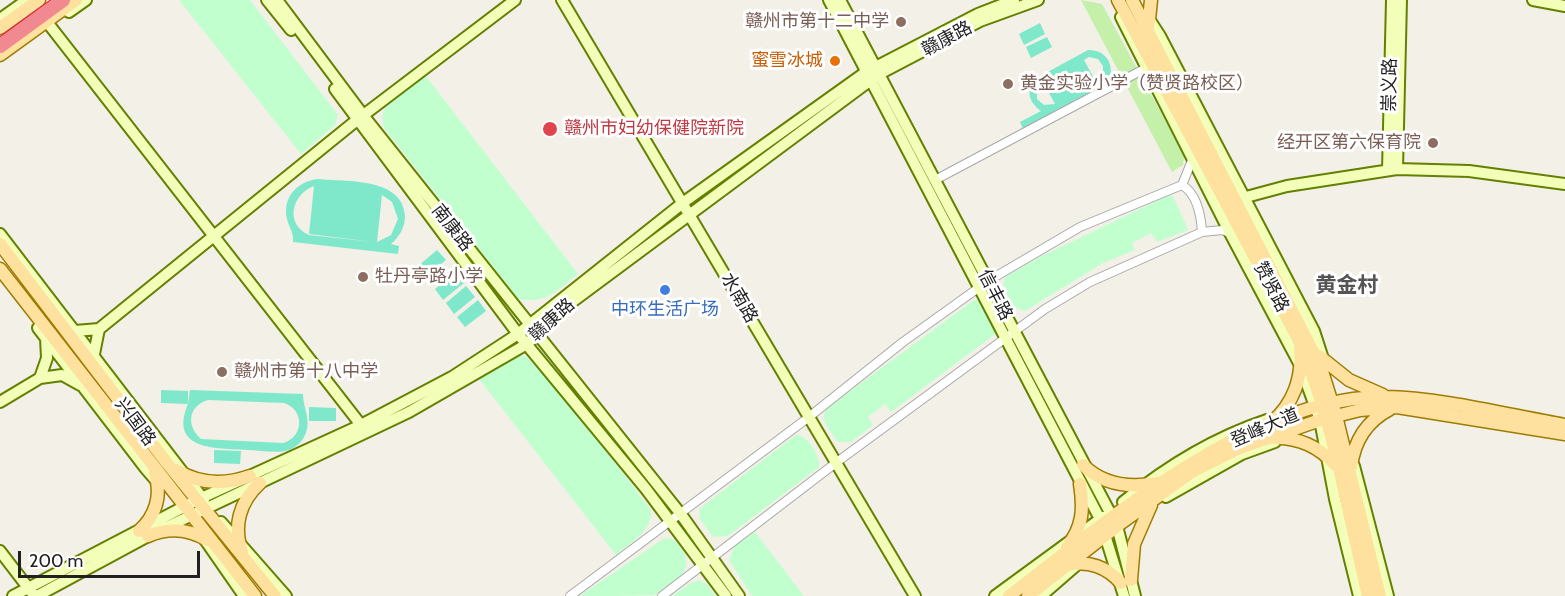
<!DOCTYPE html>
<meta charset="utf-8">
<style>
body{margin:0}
#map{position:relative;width:1565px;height:596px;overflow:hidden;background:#f2f0e7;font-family:Cabin,sans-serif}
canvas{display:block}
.scale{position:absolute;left:18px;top:551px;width:182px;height:27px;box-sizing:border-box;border:3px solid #212121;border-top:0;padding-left:8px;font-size:18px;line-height:21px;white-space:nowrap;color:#212121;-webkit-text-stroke:4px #fff;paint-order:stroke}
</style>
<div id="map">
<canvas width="1565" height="596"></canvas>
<div class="scale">200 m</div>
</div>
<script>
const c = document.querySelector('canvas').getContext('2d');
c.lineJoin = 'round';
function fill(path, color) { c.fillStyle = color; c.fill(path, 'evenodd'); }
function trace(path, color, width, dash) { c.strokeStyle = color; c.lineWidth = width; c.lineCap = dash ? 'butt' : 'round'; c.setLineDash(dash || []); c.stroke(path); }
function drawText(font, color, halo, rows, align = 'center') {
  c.font = font + ' Cabin,"Noto Sans SC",sans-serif'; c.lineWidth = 6; c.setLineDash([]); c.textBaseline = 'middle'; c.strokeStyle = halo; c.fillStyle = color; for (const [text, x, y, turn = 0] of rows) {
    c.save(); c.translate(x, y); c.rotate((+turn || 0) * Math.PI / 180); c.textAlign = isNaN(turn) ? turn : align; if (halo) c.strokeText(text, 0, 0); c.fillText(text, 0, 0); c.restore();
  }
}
const grass = new Path2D(`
 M1081,0L1102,4L1184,155L1183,165L1172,172Z`);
const park = new Path2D(`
 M179,0H250L338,115L335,125L301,154Z
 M425,75L578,274C556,291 547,304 518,299L384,128L382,117L385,108Z
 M1169,195L1173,196L1188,230L1157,242L1151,233L1132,243L1135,250L1103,263L1025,311L1014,307L1003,288L1005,277L1042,256Z
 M974,300L983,302L997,330L994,335L891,412L885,404L868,417L873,425L851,442H838C831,431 818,420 827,408Z
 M512,353L527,357L567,399L651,510C653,531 630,543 616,555L476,375Z
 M796,435C807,434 821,456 819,467L728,536L713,537L700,519L699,509Z
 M755,532L804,596H752L729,560L734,546Z
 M671,538C701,561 682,584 654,595C643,596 595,596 580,596L663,539Z
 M699,580L708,585L715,596H672L691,583Z`);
const pitch = new Path2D(`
 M1040,23L1045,34L1024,45L1019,34Z
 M1047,37L1052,47L1031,58L1026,47Z
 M1088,50C1103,50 1112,59 1111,75L1115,73L1118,80L1023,129L1020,122L1041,111C1030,103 1026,93 1033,80ZM1089,57L1098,59L1103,66V76L1096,82L1084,60ZM1043,82L1055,104L1044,105L1037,99V89Z
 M318,179C346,182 403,177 405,216C405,227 400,236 391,244L399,246L398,254L293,242C294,232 289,228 287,219C282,197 298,181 318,179ZM314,186L309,234L374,242L309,235C284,224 292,194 314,186ZM382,195L392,202L398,219L391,235L377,242Z
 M437,250L446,260L425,277L417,267Z
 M456,273L464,283L443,300L435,289Z
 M466,286L475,297L454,314L446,303Z
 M478,300L486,311L465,327L457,317Z
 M161,390L188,391V404L190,390L303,394C303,408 312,421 305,435C302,442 296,447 289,450C277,454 260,450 247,450C217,448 168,451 188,404L161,403ZM208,400L284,403C305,410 304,437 283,443L201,439C186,426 188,406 208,400Z
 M309,407L336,408V421H309Z
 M214,450L241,451L240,464L214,463Z`);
const street = new Path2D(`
 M935,180L1146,68
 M1182,185C1197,194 1201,215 1202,232
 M570,596L809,417L903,342L988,281L1080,227L1182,185L1193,158
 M662,596L837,462L1045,309L1090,282L1202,232L1222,230L1230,233`);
const secondary = new Path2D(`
 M267,0L291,30
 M277,0L363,115L680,513L739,596
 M562,0L915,596
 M829,0L1100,519L1124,596
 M840,0L1117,526L1135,596
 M1533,0L1565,6
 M69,12L86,0
 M1147,16L1160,36L1314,331L1324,362
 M1121,17L1230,233L1300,365L1320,420L1335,499L1359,596
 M0,19L27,0
 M47,22L361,425
 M335,89L518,334L646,489L726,596
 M1397,169L1401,0
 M1388,170L1392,0
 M1246,197L1287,186L1397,169L1469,171L1565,184
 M0,234L204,500
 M38,328L146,469L159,484
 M99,329L357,120L515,0
 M75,331L99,329L94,354
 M46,338L47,358L40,378L62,375L80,385
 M0,402L40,378
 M1354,466L1388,596
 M1166,497L1242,454L1275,442
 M1123,502C1167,466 1213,438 1267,420
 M221,522L286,596
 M203,537L244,596
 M0,551L33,594
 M13,596L197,500L361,425L452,377L518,334L684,202L866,72L978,14L1014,0
 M37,596L148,536L409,412L527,344L572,302L879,74L980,21L1038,0
 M995,596L1103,517
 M1041,596L1079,563`);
const primary = new Path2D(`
 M1118,0L1297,337C1333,418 1347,510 1368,596
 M1132,0L1320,365L1336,416L1380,596
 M0,28L39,0
 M1148,30L1151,0
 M0,55L76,0
 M0,244L167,463L275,596
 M0,269L255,596
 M1319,356L1349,380L1383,395
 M1272,422C1293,404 1303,378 1300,349
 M1274,438C1298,437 1320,447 1335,465
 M1083,465C1103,485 1131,488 1158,483
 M1351,467C1354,441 1367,421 1390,409
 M176,470C199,484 225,485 250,476
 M139,531C156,516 162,495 155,473
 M148,536C169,527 189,529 207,540
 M1067,547C1083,527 1084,509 1080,484
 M242,552C233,527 239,502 260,483
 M1068,565C1088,560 1107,567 1121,583
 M1131,580L1134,544L1151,505
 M1009,596C1109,519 1253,396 1385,397C1442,398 1508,415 1565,425
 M1028,596L1117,526L1192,472L1240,448L1320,420L1360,410L1397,407L1565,434`);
const highway = new Path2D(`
 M0,46L63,0`);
const markers = [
 [901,22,6,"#8d6e63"],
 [835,61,6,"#e8710a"],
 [1008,84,6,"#8d6e63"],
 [550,129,8,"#e0444e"],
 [1433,143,6,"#8d6e63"],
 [363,277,6,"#8d6e63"],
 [665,290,6,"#3f7fe0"],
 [222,372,6,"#8d6e63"]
];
const educationNames = [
 ["赣州市第十二中学",889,22,"right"],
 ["黄金实验小学（赞贤路校区）",1020,84],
 ["经开区第六保育院",1421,143,"right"],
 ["牡丹亭路小学",375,277],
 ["赣州市第十八中学",234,372]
];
const streetNames = [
 ["赣康路",947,39,-28],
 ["崇义路",1390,85,-89],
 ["南康路",452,228,52],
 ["赞贤路",1271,287,62],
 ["信丰路",995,295,63],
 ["水南路",739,298,60],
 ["赣康路",552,320,-42],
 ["兴国路",135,422,53],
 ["登峰大道",1265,428,-23]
];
const foodNames = [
 ["蜜雪冰城",823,61]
];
const healthNames = [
 ["赣州市妇幼保健院新院",564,129]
];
const shopNames = [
 ["中环生活广场",665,310]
];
const quarterNames = [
 ["黄金村",1347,286]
];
fill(grass, '#c4f0a9');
fill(park, '#c2ffce');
fill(pitch, '#7fe8cb');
trace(street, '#a8a8a8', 10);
trace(secondary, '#648000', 14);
trace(primary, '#9e7c00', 15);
trace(highway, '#ec1949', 16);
trace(street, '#fff', 8);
trace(secondary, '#f3ffb8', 10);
trace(primary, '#ffe19f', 12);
trace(highway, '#f08990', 14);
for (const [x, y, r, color] of markers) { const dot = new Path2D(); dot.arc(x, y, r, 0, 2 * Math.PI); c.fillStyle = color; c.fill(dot); trace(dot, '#fff', 2); }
drawText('18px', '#785e54', '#fff', educationNames, 'left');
drawText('18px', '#212121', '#fff', streetNames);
drawText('18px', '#c56008', '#fff', foodNames, 'right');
drawText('18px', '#be3a42', '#fff', healthNames, 'left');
drawText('18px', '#366cbe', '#fff', shopNames);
drawText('bold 21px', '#545454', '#fff', quarterNames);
</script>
